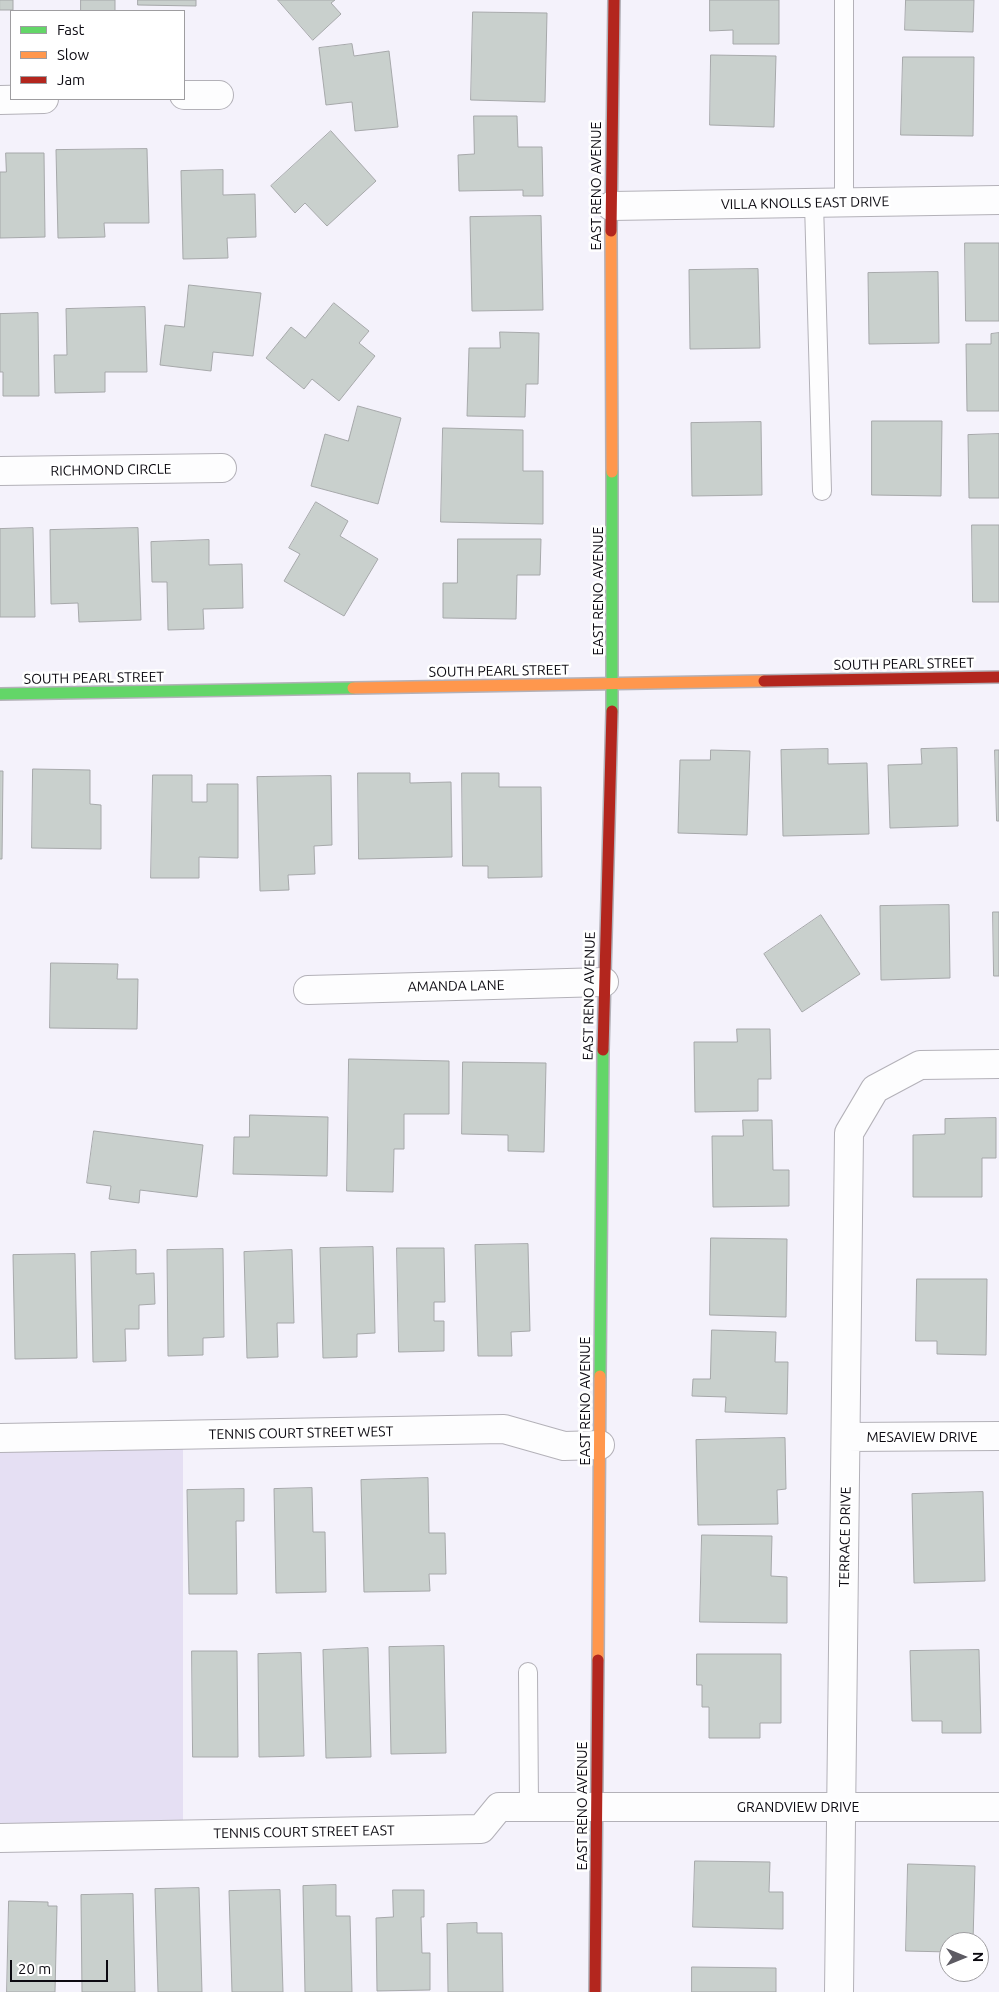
<!DOCTYPE html>
<style>
body{margin:0}
#map{position:relative;width:999px;height:1992px;overflow:hidden;background:#f4f2fb;font-family:Ubuntu,sans-serif}
canvas{display:block}
.legend{position:absolute;left:10px;top:10px;width:175px;height:90px;box-sizing:border-box;background:#fff;border:1px solid #9e9da0;margin:0;padding:6px 9px;list-style:none;font-size:15px;color:#0c0a11}
.legend li{display:flex;align-items:center;gap:10px;height:25px}
.legend b{width:25px;border:1px solid #9e9da0}
.north{position:absolute;left:939px;top:1932px;width:50px;height:50px;box-sizing:border-box;background:#fff;border:1px solid #9e9da0;border-radius:50%;rotate:90deg;font-size:14px;font-weight:700;line-height:20px;text-align:center;color:#0c0a11}
.north::after{content:'';display:block;margin:auto;width:18px;height:22px;background:#5d5b63;clip-path:polygon(50% 0,100% 100%,50% 72%,0 100%)}
.scale{position:absolute;left:10px;top:1960px;width:98px;height:22px;box-sizing:border-box;border:2px solid #0c0a11;border-top:0;padding-left:6px;font-size:15px;line-height:18px;white-space:nowrap;color:#0c0a11;-webkit-text-stroke:4px #fff;paint-order:stroke}
</style>
<div id="map">
<canvas width="999" height="1992"></canvas>
<ul class="legend">
<li><b style="height:6px;background:#63d668"></b>Fast</li>
<li><b style="height:6px;background:#ff974d"></b>Slow</li>
<li><b style="height:6px;background:#b3261e"></b>Jam</li>
</ul>
<div class="north">N</div>
<div class="scale">20 m</div>
</div>
<script>
const c = document.querySelector('canvas').getContext('2d');
c.lineJoin = 'round';
function fill(path, color) { c.fillStyle = color; c.fill(path, 'evenodd'); }
function trace(path, color, width, dash) { c.strokeStyle = color; c.lineWidth = width; c.lineCap = dash ? 'butt' : 'round'; c.setLineDash(dash || []); c.stroke(path); }
function drawText(font, color, halo, rows, align = 'center') {
  c.font = font + ' Ubuntu,sans-serif'; c.lineWidth = 5; c.setLineDash([]); c.textBaseline = 'middle'; c.strokeStyle = halo; c.fillStyle = color; for (const [text, x, y, turn = 0] of rows) {
    c.save(); c.translate(x, y); c.rotate((+turn || 0) * Math.PI / 180); c.textAlign = isNaN(turn) ? turn : align; if (halo) c.strokeText(text, 0, 0); c.fillText(text, 0, 0); c.restore();
  }
}
const green = new Path2D(`
 M183,1435V1835L0,1838V1439Z`);
const building = new Path2D(`
 M0,0H13V10H0Z
 M81,0H115V11H81Z
 M138,0H196V6L138,5Z
 M278,0H335L331,3L341,14L313,40Z
 M710,0H779V44H733V30L710,31Z
 M906,0H974L973,32L905,30Z
 M473,12L547,13L545,102L471,100Z
 M352,44L354,56L389,51L398,127L355,131L352,102L326,105L319,48Z
 M711,55L776,56L774,127L710,125Z
 M903,57H974L973,136L901,135Z
 M474,116H517L518,147H542L543,196H523V190L459,191L458,155L474,154Z
 M331,131L376,181L327,226L305,203L295,213L271,186Z
 M147,149L149,223H104L105,237L58,238L56,150Z
 M6,153H44L45,237L0,238V172H6Z
 M223,170V195L255,194L256,237L227,238L228,258L183,259L181,171Z
 M541,216L543,310L472,311L470,217Z
 M965,243H999V321H966Z
 M758,269L760,348L690,349L689,270Z
 M938,272L939,343L869,344L868,273Z
 M189,285L261,293L253,356L213,352L211,371L160,365L165,325L184,327Z
 M334,303L369,331L359,343L375,356L339,401L312,379L304,389L266,358L291,327L305,338Z
 M145,307L147,372H105V392L55,393L54,355H67L66,309Z
 M38,313L39,396H3V372H0V314Z
 M500,332L539,333L538,384H526L525,417L467,416L469,348H500Z
 M999,333V411H967L966,344H991V334Z
 M358,406L401,418L378,504L311,486L325,434L348,441Z
 M872,421H942L941,496L872,495Z
 M761,422L762,495L692,496L691,423Z
 M443,428L523,430V471H543V524L441,522Z
 M999,434V498H969L968,435Z
 M316,502L348,521L340,536L378,559L344,616L284,581L300,554L289,548Z
 M972,525H999V602H973Z
 M33,528L35,617H0V529Z
 M138,528L141,620L79,622L78,603L51,604L50,530Z
 M458,539H541L540,575H517L516,619L443,618V583H457Z
 M209,540V565L242,564L243,608L203,609L204,629L168,630L167,582H152L151,542Z
 M957,748L958,826L890,828L888,765L922,764L921,749Z
 M828,749V764L867,763L869,834L783,836L781,750Z
 M711,750L750,751L747,835L678,833L680,760H710Z
 M995,750H999V821H997Z
 M33,769L90,770V804L101,805V849L32,848Z
 M0,771H3L2,859H0Z
 M358,773H410V783L451,782L452,857L359,859Z
 M462,773H499V787H541L542,877L488,878V866H463Z
 M153,775H192V802H207V784H238V858L199,857V878H151Z
 M331,776L332,845L314,846L315,874L288,875L289,890L260,891L257,777Z
 M949,905L950,978L881,980L880,906Z
 M993,912H999V976H994Z
 M821,915L860,974L802,1012L764,954Z
 M51,963L118,964L117,979H138L137,1029L50,1028Z
 M737,1029H770L771,1079H758V1111L695,1112L694,1042H737Z
 M349,1059L449,1061V1114H404V1149H394L393,1192L347,1191Z
 M463,1062L546,1063L544,1152L508,1151V1135L462,1134Z
 M250,1115L328,1117L327,1176L233,1174L234,1137H249Z
 M996,1118V1158H982V1197H913V1135L945,1134V1119Z
 M743,1120H772L773,1170H789V1206L713,1207L712,1136H743Z
 M94,1131L203,1145L197,1197L140,1190L139,1203L109,1199L111,1186L87,1183Z
 M711,1238L787,1239L786,1317L710,1315Z
 M528,1244L530,1331L511,1332L512,1356H478L475,1245Z
 M373,1247L375,1333L357,1334V1357L323,1358L320,1248Z
 M397,1248H444L445,1302H434V1321H444V1351L399,1352Z
 M223,1249L224,1337L203,1338V1355L168,1356L167,1250Z
 M136,1250V1274L154,1273L155,1304L139,1305V1329H125L126,1361L93,1362L91,1252Z
 M292,1250L294,1323H277L278,1357L247,1358L244,1252Z
 M75,1254L77,1358L15,1359L13,1255Z
 M917,1279H987L986,1355L937,1354V1341H916Z
 M712,1330L776,1332L775,1362H788L787,1414L725,1412L726,1397L692,1396L693,1379H710Z
 M785,1438L786,1489L777,1490L778,1524L698,1525L696,1440Z
 M428,1478L429,1533H445L446,1574H429L430,1591L364,1592L361,1480Z
 M312,1488L313,1532H325L326,1592L276,1593L274,1489Z
 M244,1489V1521H236L237,1594H189L187,1490Z
 M983,1492L985,1581L914,1583L912,1494Z
 M702,1535L772,1536L771,1576L787,1577V1623L700,1622Z
 M444,1646L446,1753L391,1754L389,1647Z
 M368,1648L371,1757L326,1758L323,1650Z
 M979,1650L981,1733H942V1721H912L910,1651Z
 M192,1651H237L238,1757H193Z
 M301,1653L304,1756L259,1757L258,1654Z
 M697,1654H781V1723H760V1738H709V1707H702V1685H697Z
 M695,1861L770,1862L769,1892H783V1929L693,1927Z
 M908,1864L975,1866L973,1942H949V1952L906,1951Z
 M336,1885V1916H350L352,1992H305L303,1886Z
 M199,1888L202,1992H158L155,1889Z
 M280,1890L283,1992H232L229,1891Z
 M393,1890H424V1917H421L422,1953H430V1990L377,1991L376,1918L393,1917Z
 M133,1894L135,1992H82L81,1895Z
 M9,1901L48,1902V1906H57L55,1992H7Z
 M477,1923V1933H502L503,1992H448L447,1924Z
 M692,1967L776,1968V1992H692Z`);
const lane = new Path2D(`
 M844,0V203
 M814,203L822,491
 M528,1672L529,1806`);
const street = new Path2D(`
 M184,95H219
 M0,100L44,99
 M611,206L999,200
 M0,471L222,468
 M308,990L604,982
 M846,1437L999,1436
 M0,1438L504,1429L564,1446L600,1445
 M0,1838L481,1829L499,1807H999
 M839,1992L849,1133L875,1089L920,1065L999,1064`);
const fast = new Path2D(`
 M612,472V711
 M0,694L353,688
 M600,1376L603,1050`);
const slow = new Path2D(`
 M611,231L612,472
 M353,688L764,681
 M598,1660L600,1376`);
const jam = new Path2D(`
 M611,231L614,0
 M764,681L999,677
 M603,1050L612,711
 M595,1992L598,1660`);
const streetNames = [
 ["EAST RENO AVENUE",596,186,-90],
 ["VILLA KNOLLS EAST DRIVE",805,203,-1],
 ["RICHMOND CIRCLE",111,470,-1],
 ["EAST RENO AVENUE",598,591,-90],
 ["SOUTH PEARL STREET",904,664,-1],
 ["SOUTH PEARL STREET",499,671,-1],
 ["SOUTH PEARL STREET",94,678,-1],
 ["AMANDA LANE",456,986,-1],
 ["EAST RENO AVENUE",589,996,-89],
 ["EAST RENO AVENUE",585,1401,-90],
 ["TENNIS COURT STREET WEST",301,1433,-1],
 ["MESAVIEW DRIVE",922,1437],
 ["TERRACE DRIVE",845,1537,-89],
 ["EAST RENO AVENUE",582,1806,-90],
 ["GRANDVIEW DRIVE",798,1807],
 ["TENNIS COURT STREET EAST",304,1832,-1]
];
fill(green, '#e5dff3');
fill(building, '#c9d0cd');
trace(building, '#a6a8aa', 1);
trace(lane, '#b3b1b8', 20);
trace(street, '#b3b1b8', 30);
trace(fast, '#b3b1b8', 14);
trace(slow, '#b3b1b8', 14);
trace(jam, '#b3b1b8', 14);
trace(lane, '#fdfdfe', 18);
trace(street, '#fdfdfe', 28);
trace(fast, '#63d668', 11);
trace(slow, '#ff974d', 11);
trace(jam, '#b3261e', 11);
drawText('14px', '#0c0a11', '#fff', streetNames);
</script>
